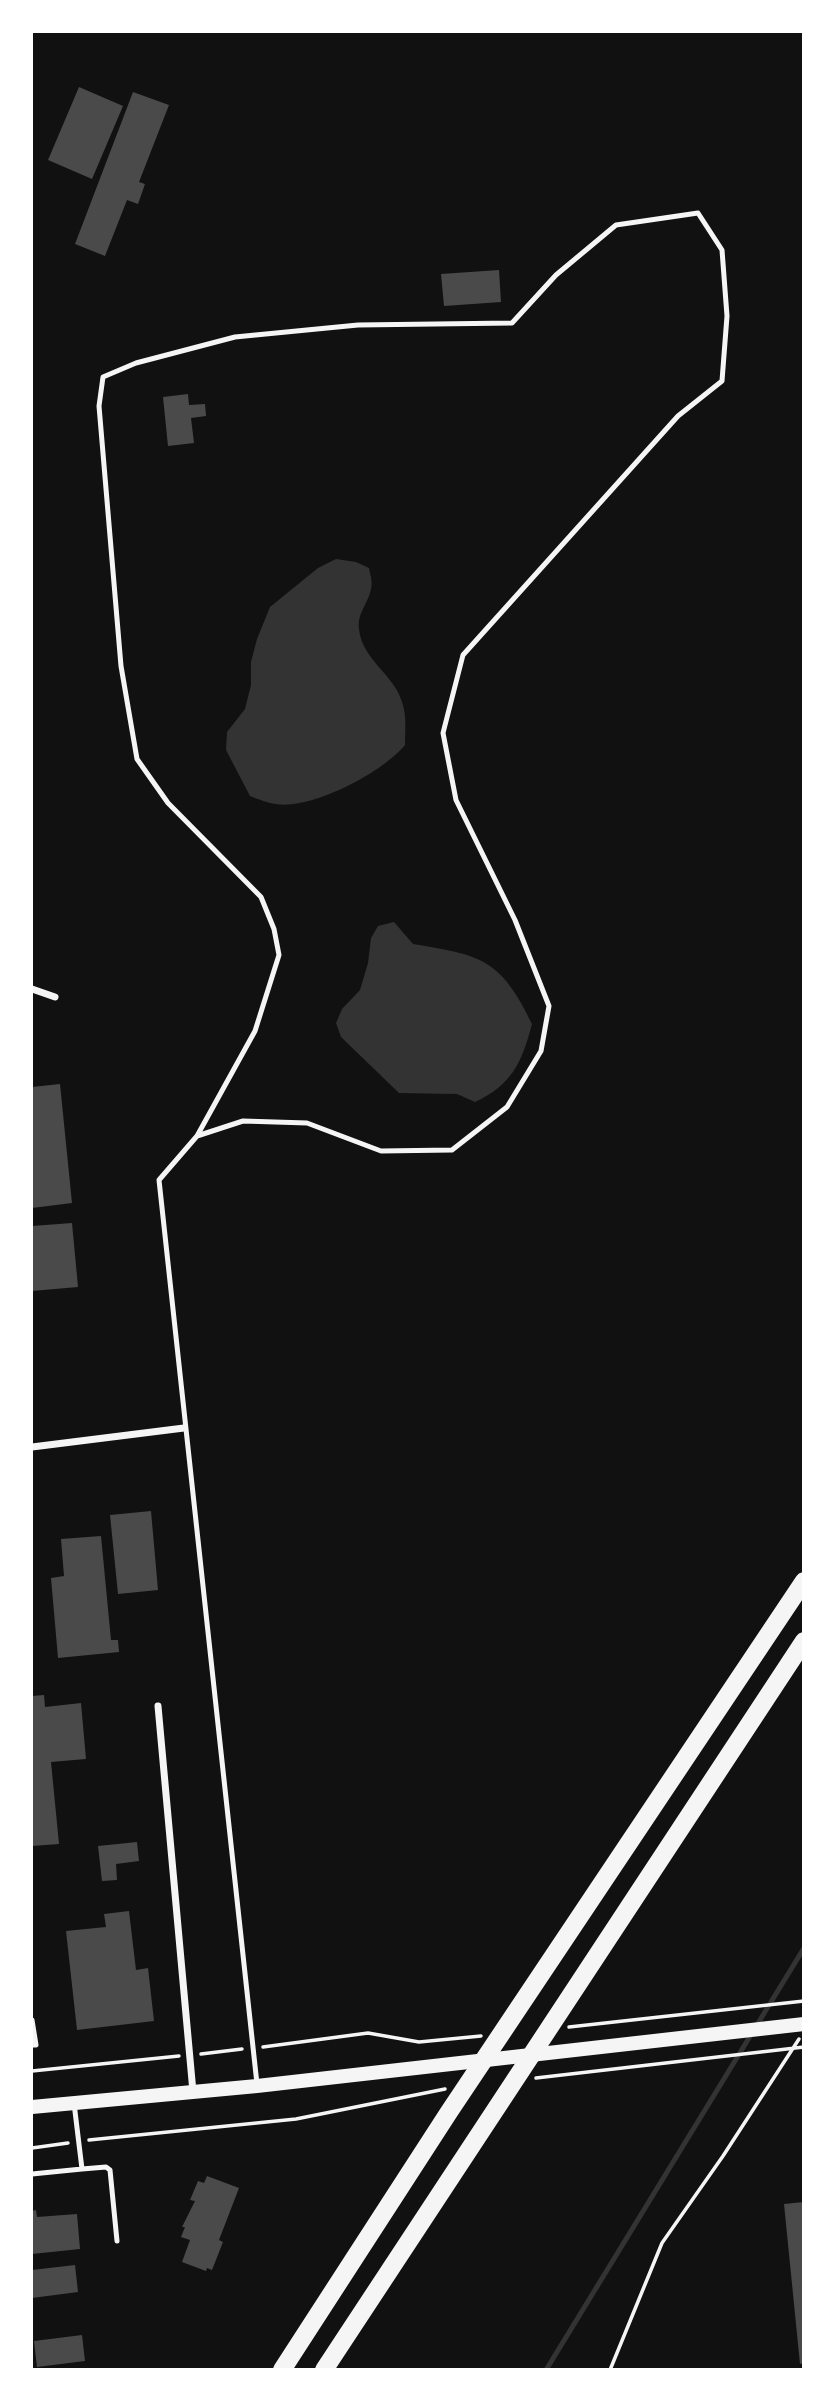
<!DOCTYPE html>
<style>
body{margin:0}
#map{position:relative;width:835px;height:2401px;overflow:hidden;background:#111;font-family:"Source Sans 3",sans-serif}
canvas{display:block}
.frame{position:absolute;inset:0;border:33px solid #fff;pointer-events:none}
</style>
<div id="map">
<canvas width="835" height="2401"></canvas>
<div class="frame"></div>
</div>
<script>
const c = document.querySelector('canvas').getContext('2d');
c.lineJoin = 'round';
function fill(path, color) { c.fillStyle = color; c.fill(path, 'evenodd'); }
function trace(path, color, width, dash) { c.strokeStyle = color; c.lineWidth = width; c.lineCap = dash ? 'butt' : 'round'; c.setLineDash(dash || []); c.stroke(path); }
const water = new Path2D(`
 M336,559L356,562L369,568C370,574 373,582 371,589C368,604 357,613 359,629C362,660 394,674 402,702C407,716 405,731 405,745C383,772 312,810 276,804C267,803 258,799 250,796L226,750L227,732L245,709L251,685V662L257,639L270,607L318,568Z
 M394,922L413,944C481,955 501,959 532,1024C522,1062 512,1085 475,1102L457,1094L399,1093L341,1037L336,1023L342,1009L360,990L368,963L371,938L378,926Z`);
const stream = new Path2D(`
 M546,2370L804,1948`);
const building = new Path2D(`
 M79,87L123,106L92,179L48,160Z
 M133,92L169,105L139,182L145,184L138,204L127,200L105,256L75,244Z
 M499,270L501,302L444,306L441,274Z
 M188,394L189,405L205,404L206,416L191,418L194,443L168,446L163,397Z
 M60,1084L72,1203L32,1208V1087Z
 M72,1223L78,1287L32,1291V1226Z
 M151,1511L158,1590L118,1594L110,1515Z
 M101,1536L111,1640H118L119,1652L58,1658L51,1578L64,1576L61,1539Z
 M44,1695L45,1707L81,1703L86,1759L51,1762L59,1844L32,1846V1696Z
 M137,1842L139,1861L116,1864L117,1880L102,1881L98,1846Z
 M129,1911L136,1970L148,1968L154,2021L77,2030L66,1931L106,1927L104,1914Z
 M207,2176L239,2188L219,2240L223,2242L212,2270L207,2268L206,2271L182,2262L190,2240L181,2237L185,2227H182L195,2201L190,2200L198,2181L204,2183Z
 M804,2202V2363L800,2364L784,2204Z
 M36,2210L37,2217L77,2214L80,2249L32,2254V2211Z
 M75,2265L78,2292L32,2298V2270Z
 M82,2335L85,2361L37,2367L34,2341Z`);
const path = new Path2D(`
 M569,2027L804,2001
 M263,2047L368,2033L419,2042L481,2036
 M201,2054L242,2049
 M32,2071L179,2056
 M536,2078L804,2047
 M89,2140L296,2119L445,2089
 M32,2148L68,2143
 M610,2370L662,2243L723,2156L799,2039`);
const service = new Path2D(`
 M197,1136L255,1031L279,955L274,929L261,897L168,803L137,759L121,666L99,406L103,377L136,363L235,337L358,325L512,323L556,275L616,225L698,213L722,250L727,316L722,381L678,416L463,655L443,733L456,800L515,920L549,1006L541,1051L507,1107L452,1150L381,1151L307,1123L243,1121L197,1136L159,1180L257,2084
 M32,2020L36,2045H32
 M82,2169L106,2167L110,2170L117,2241
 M32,2174L82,2169L74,2103`);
const minor = new Path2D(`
 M32,989L55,997
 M32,1447L184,1428
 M158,1706L193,2092`);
const secondary = new Path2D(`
 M32,2107L257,2086L804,2024`);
const motorway = new Path2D(`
 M282,2370L449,2112L804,1581
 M324,2370L804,1641`);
fill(water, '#333');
trace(stream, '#333', 5);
fill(building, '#4a4a4a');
trace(path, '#f5f5f5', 3.5);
trace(service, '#f5f5f5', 5);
trace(minor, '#f5f5f5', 7);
trace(secondary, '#f5f5f5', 14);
trace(motorway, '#f5f5f5', 18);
</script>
